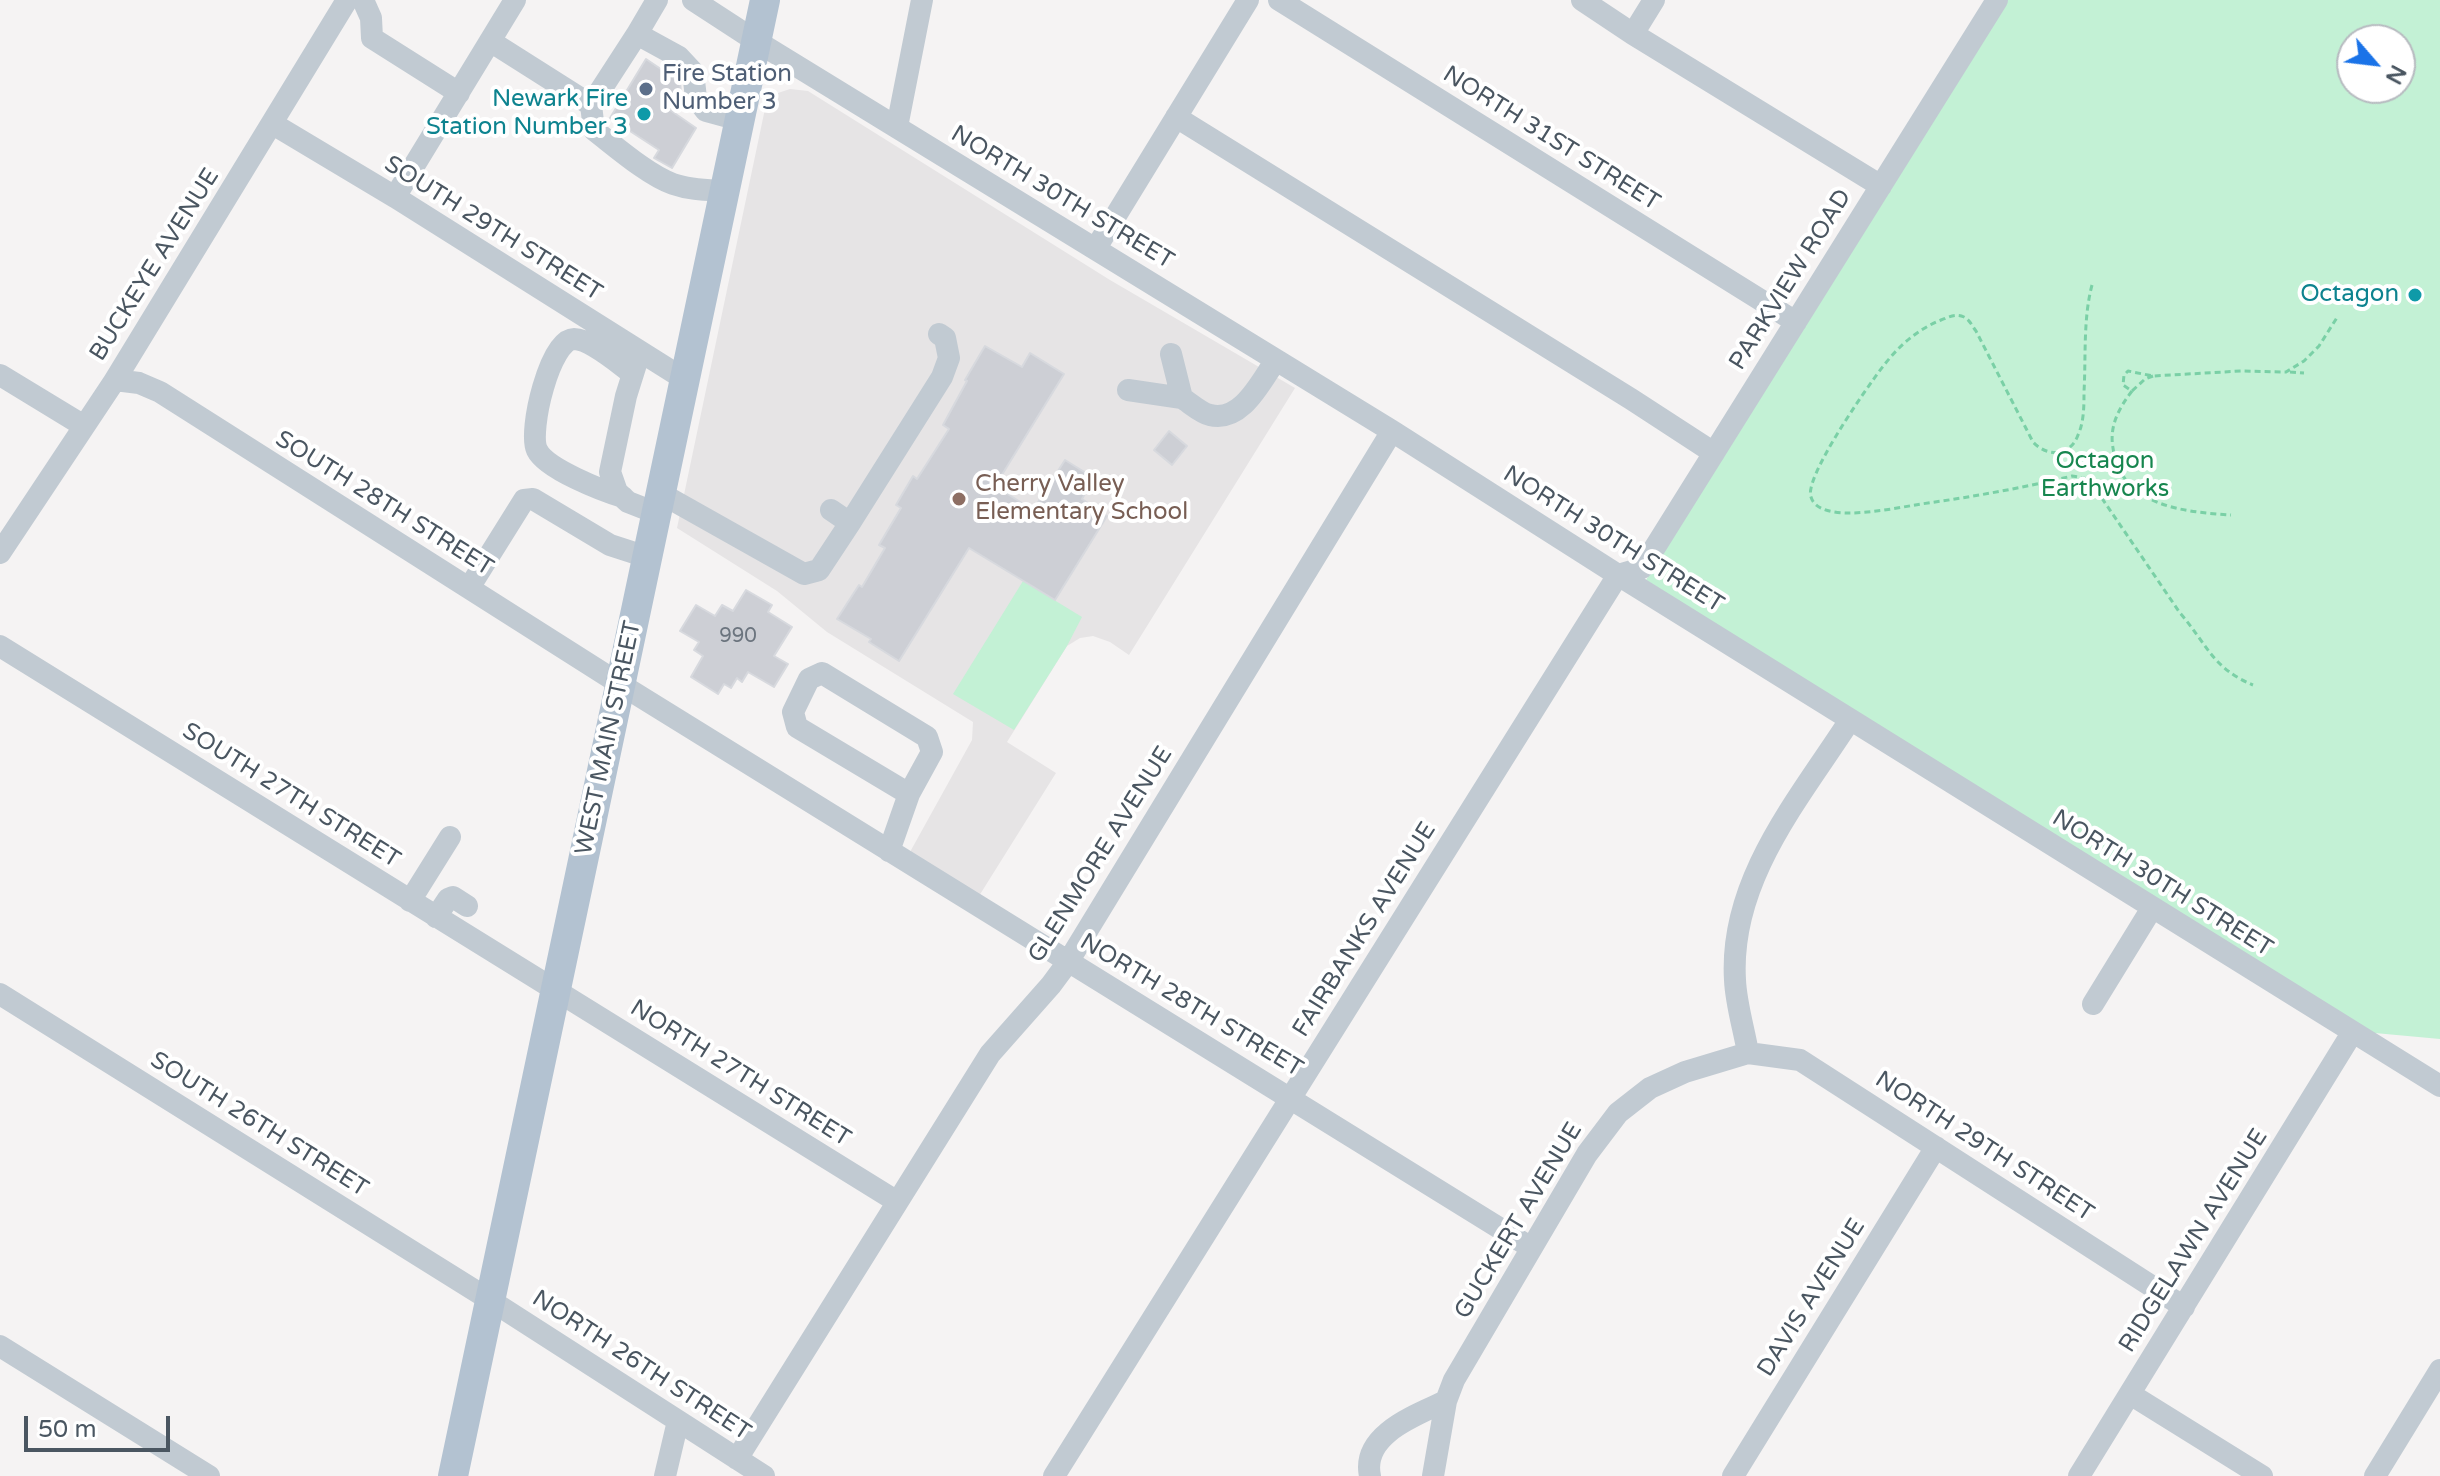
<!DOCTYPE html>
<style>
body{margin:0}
#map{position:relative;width:2440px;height:1476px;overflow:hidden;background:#f5f3f3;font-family:"Varela Round",sans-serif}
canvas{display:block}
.north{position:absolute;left:2336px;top:24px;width:80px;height:80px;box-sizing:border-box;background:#fff;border:2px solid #b7bbc0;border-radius:50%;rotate:118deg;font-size:22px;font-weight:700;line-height:32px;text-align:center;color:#4a5661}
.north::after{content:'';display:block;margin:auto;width:28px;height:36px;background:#1a73e8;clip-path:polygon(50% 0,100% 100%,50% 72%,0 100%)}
.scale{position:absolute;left:24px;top:1416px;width:146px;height:36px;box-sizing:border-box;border:4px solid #4a5661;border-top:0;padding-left:10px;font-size:24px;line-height:28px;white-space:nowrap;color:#4a5661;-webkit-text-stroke:6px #fff;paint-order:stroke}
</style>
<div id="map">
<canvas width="2440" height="1476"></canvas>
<div class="north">N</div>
<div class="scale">50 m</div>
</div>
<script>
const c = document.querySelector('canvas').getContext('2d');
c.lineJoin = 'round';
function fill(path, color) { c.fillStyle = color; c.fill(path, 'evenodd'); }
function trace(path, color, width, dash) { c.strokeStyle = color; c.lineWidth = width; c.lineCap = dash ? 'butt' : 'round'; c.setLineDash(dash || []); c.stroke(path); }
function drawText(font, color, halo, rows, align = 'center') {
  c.font = font + ' "Varela Round",sans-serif'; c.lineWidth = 8; c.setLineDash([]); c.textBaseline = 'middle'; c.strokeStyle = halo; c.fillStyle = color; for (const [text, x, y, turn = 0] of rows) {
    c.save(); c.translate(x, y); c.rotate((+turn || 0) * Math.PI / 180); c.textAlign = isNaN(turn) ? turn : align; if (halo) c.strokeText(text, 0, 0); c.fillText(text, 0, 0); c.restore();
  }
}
const education = new Path2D(`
 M790,89L808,91L1110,280L1295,388L1129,655L1110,642L1093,636L1080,638L1067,646L1007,742L1056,773L974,904L905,861L972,740L973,722L827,632L777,591L677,528L766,104L778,93Z`);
const green = new Path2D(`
 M2004,0H2440V1039L2353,1031L1646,580ZM2352,40H2400V88H2352Z
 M1023,581L1082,617L1067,646L1014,730L953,694Z`);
const building = new Path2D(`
 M646,59L680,82L681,92L670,110L696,128L672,168L654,158L659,150L610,118Z
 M985,346L1022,367L1030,353L1064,374L995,486L1033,510L1065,460L1094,478L1082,499L1107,516L1055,600L969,548L899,661L869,642L871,639L837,619L859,585L862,587L885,548L879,545L901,508L896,505L913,476L917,479L949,429L943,425L967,381L965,380Z
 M1169,431L1187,446L1172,465L1154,450Z
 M746,590L772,605L768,612L792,627L774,656L788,664L774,687L748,672L742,682L737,678L731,688L724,684L718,694L691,677L703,656L694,650L699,642L680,631L696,605L715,616L722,605L733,611Z`);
const path = new Path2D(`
 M2092,285C2083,319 2086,357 2084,392C2084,406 2084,422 2078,435C2070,457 2047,457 2033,442L1976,331C1972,326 1970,320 1964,317C1956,313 1949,317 1941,320C1911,332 1891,354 1873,380C1860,398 1804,479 1811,497C1815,511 1836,513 1848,513C1872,513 1897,508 1921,504C1972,497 2022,488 2072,476L2084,478L2097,491L2180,613C2207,644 2212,668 2253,685
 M2290,372L2304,373
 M2153,376L2145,379L2132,391L2123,385L2124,375L2128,371L2153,376L2241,371L2286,372L2304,361L2319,346L2338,316
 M2132,391C2119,408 2109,426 2113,448C2121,506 2183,512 2231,515`);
const minor = new Path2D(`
 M363,0L371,18L372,38L459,93
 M657,0L637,34L679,57L693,72L696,98L706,111L739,120
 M693,0L756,41L1392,431L1618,575L2440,1086
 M1279,0L1796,322
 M1582,0L1633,34L1881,186
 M637,34L591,105L594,130C616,147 648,175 673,184C690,190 707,190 724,191
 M1633,34L1654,0
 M490,41L591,105
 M1176,117L1631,399L1714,453
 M273,124L395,197L684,379
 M897,127L922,0
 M395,197L515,0
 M1096,248L1248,0
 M637,361L626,396L610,472L617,492L628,502L656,513
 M0,375L84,426
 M115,380L139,383L160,392L620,684L1530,1247
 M1128,390L1182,398L1171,354
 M1182,398C1190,403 1201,413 1210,415C1242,423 1261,381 1276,360
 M660,493L804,574L819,570L850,523
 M623,497C603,491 546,469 537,450C528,431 550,339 574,339C591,339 619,364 633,374
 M831,510L850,523L942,377L949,358L945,338L939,334
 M0,553L115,380L347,0
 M1618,575L1642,568L1997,0
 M469,588L524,500L533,499L610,545L647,557
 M0,646L896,1201
 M889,851L909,794L932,752L927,737L822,673L809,679L793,712L797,727L909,794
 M410,901L450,837
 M436,917L448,899L453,897L467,906
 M0,994L490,1300L764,1476
 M2093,1004L2152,908
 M1748,1053C1744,1029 1736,1004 1735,980C1729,880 1799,799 1850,720
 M0,1346L209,1476
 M2130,1394L2262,1476
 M737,1459L990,1054L1051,985L1068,962L1392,431
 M665,1476L678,1421
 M1054,1476L1618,575
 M1370,1476C1361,1434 1417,1415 1446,1401
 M1433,1476L1446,1401L1454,1380L1587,1154L1618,1113L1650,1088L1685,1072L1748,1053L1800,1060L2184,1307
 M1733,1476L1936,1147
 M2079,1476L2352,1033
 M2375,1476L2440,1370`);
const major = new Path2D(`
 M453,1476L765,0`);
const markers = [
 [646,89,8,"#5c6f8a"],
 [644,114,8,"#0f9aa8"],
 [2415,295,8,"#0f9aa8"],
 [959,499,8,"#8d6e63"]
];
const numberNames = [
 ["990",738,637]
];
const serviceNames = [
 ["Fire Station",662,75],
 ["Number 3",662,103]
];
const cultureNames = [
 ["Newark Fire",628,100],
 ["Station Number 3",628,128],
 ["Octagon",2399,295]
];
const streetNames = [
 ["NORTH 31ST STREET",1551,139,32],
 ["NORTH 30TH STREET",1062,198,31],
 ["SOUTH 29TH STREET",493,229,32],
 ["BUCKEYE AVENUE",155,265,-58],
 ["PARKVIEW ROAD",1791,280,-58],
 ["SOUTH 28TH STREET",384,504,32],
 ["NORTH 30TH STREET",1613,540,32],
 ["WEST MAIN STREET",609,738,-78],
 ["SOUTH 27TH STREET",291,796,32],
 ["GLENMORE AVENUE",1101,855,-58],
 ["NORTH 30TH STREET",2162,884,32],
 ["FAIRBANKS AVENUE",1365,930,-58],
 ["NORTH 28TH STREET",1191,1006,31],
 ["NORTH 27TH STREET",740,1074,32],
 ["SOUTH 26TH STREET",259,1125,32],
 ["NORTH 29TH STREET",1984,1147,33],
 ["GUCKERT AVENUE",1519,1221,-59],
 ["RIDGELAWN AVENUE",2194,1241,-58],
 ["DAVIS AVENUE",1812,1298,-58],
 ["NORTH 26TH STREET",641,1366,33]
];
const parkNames = [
 ["Octagon",2105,462],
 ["Earthworks",2105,490]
];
const educationNames = [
 ["Cherry Valley",975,485],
 ["Elementary School",975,513]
];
fill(education, '#e6e4e5');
fill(green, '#c3f1d5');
fill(building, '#cdcfd5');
trace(building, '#d7d9de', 2);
trace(path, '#7ad0a6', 3, [6, 4]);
trace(minor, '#c1cad2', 22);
trace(major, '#b3c2d1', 30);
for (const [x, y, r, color] of markers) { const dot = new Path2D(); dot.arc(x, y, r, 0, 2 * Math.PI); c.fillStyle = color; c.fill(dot); trace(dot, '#fff', 3); }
drawText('20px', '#6b747e', null, numberNames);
drawText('24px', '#4e5e75', '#fff', serviceNames, 'left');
drawText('24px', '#0d838f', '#fff', cultureNames, 'right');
drawText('24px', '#4a5661', '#fff', streetNames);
drawText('24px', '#17864f', '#fff', parkNames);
drawText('24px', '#785e54', '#fff', educationNames, 'left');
</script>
